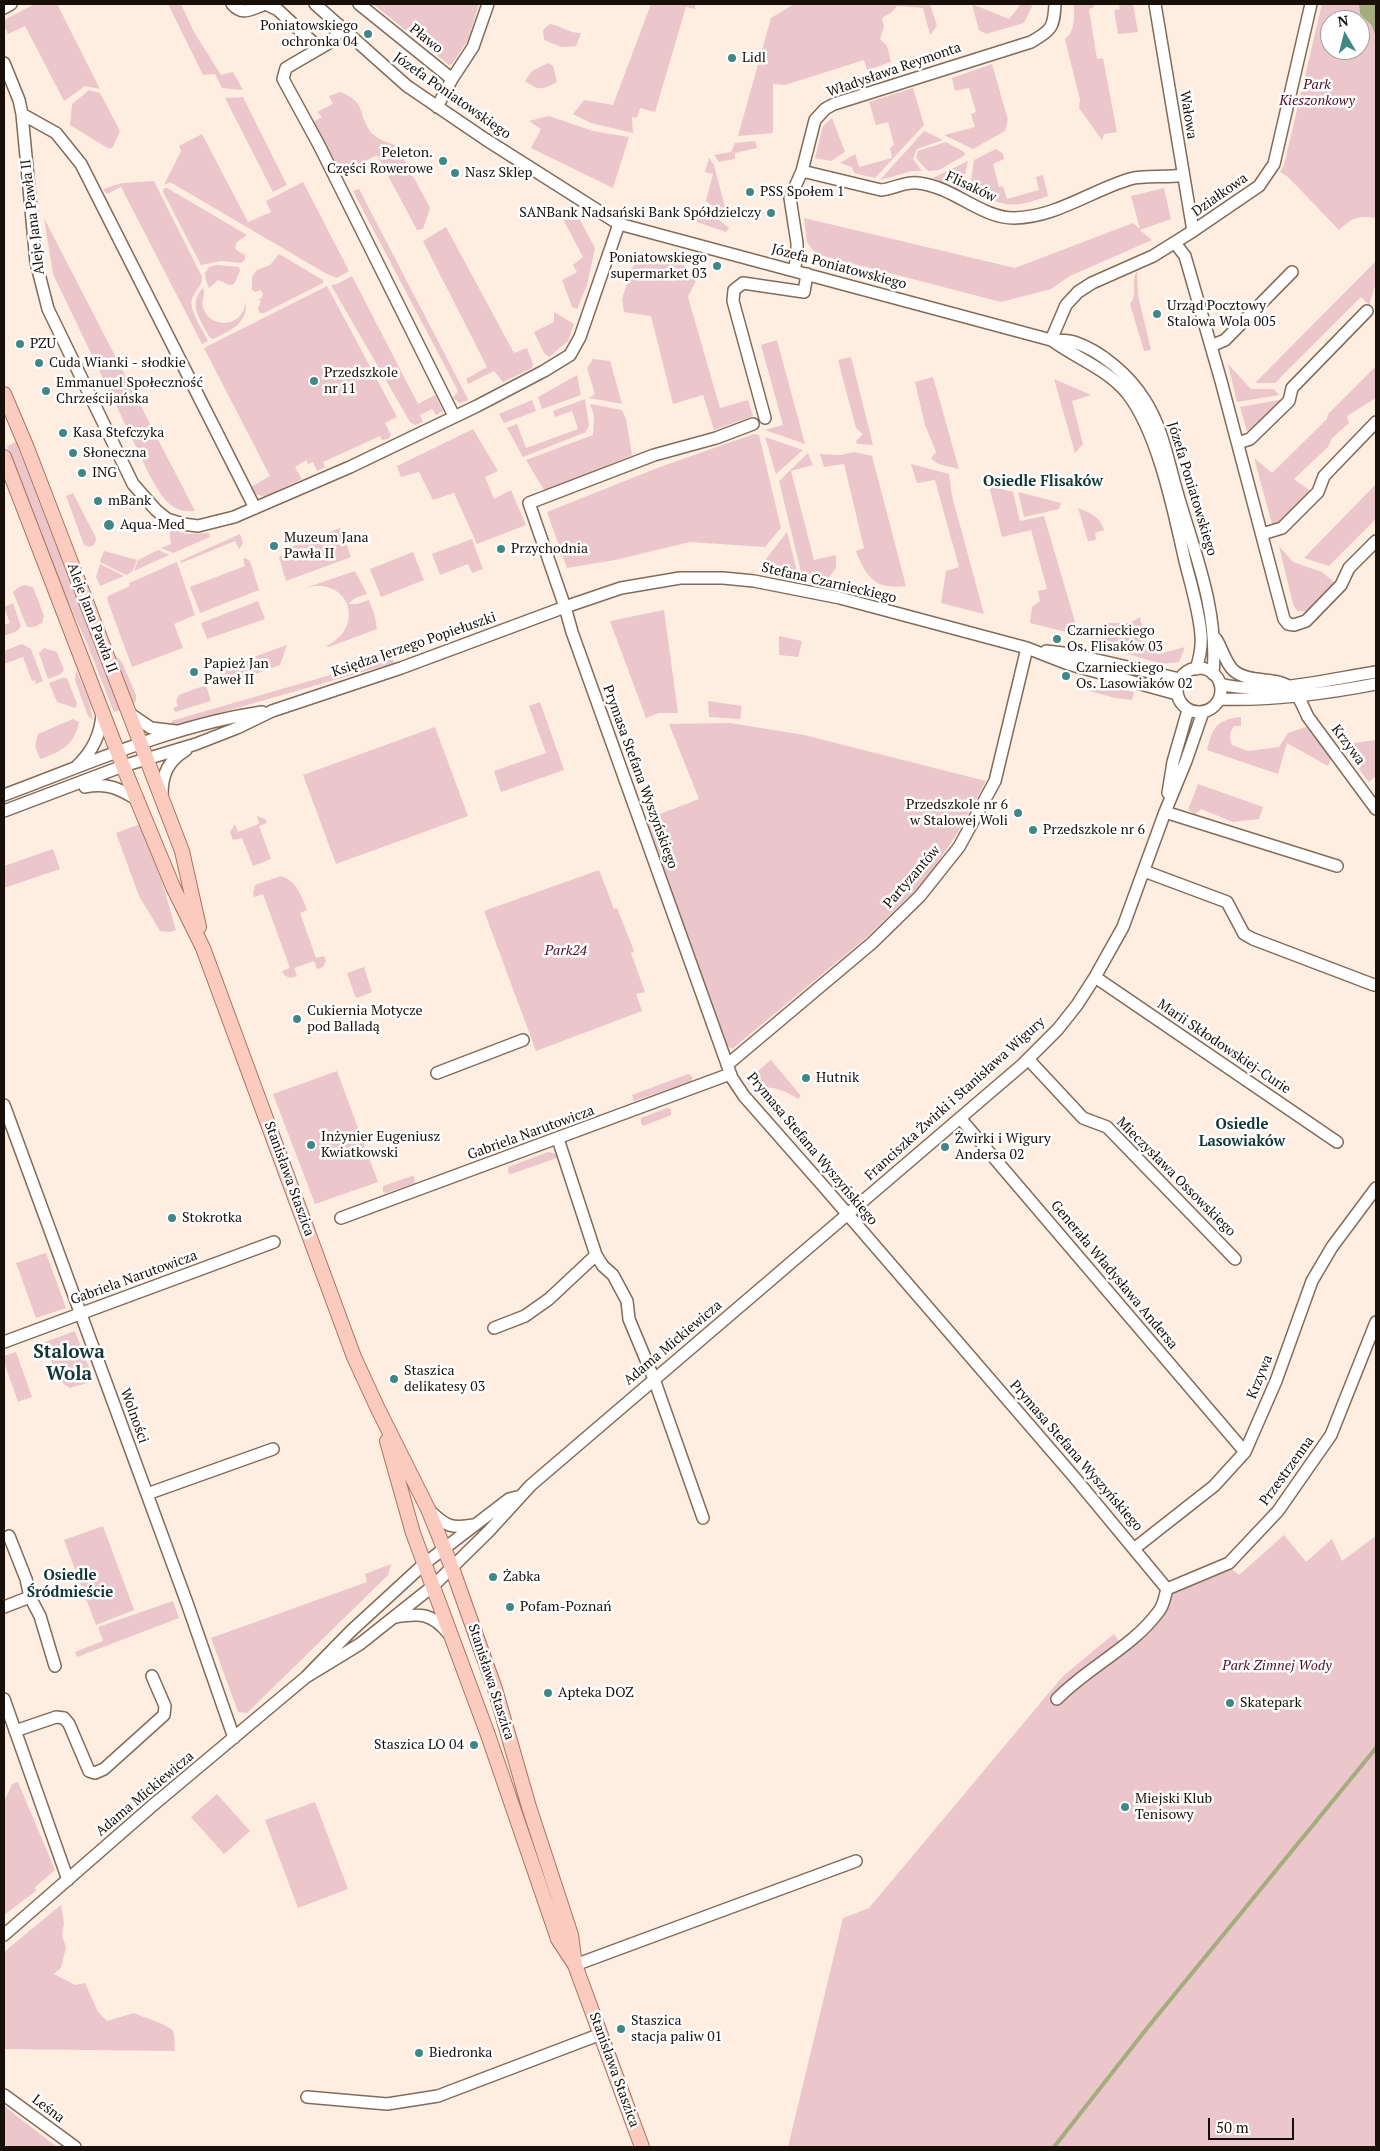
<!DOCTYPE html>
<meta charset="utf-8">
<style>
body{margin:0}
#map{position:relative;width:1380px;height:2151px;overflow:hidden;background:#feeee1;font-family:"PT Serif",serif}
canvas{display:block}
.frame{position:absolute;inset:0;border:5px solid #180f08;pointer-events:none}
.north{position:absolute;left:1320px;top:10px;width:50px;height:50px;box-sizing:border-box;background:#fff;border:1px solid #a39f9c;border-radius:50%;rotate:352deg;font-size:14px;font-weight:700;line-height:20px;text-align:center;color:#180f08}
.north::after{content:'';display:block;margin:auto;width:18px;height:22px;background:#3f8886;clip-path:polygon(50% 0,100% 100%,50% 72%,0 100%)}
.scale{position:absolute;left:1208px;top:2118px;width:86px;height:22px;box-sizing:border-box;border:2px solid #180f08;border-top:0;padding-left:6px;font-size:15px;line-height:18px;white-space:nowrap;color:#180f08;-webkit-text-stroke:4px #fff;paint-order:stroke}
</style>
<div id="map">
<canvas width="1380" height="2151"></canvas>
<div class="frame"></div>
<div class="north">N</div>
<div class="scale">50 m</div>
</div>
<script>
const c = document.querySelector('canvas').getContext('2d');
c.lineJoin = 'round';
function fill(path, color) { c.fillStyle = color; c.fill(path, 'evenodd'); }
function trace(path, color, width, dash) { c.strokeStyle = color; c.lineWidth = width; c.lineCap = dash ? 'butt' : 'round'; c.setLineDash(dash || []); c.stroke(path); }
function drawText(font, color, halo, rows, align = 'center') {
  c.font = font + ' "PT Serif",serif'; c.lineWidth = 5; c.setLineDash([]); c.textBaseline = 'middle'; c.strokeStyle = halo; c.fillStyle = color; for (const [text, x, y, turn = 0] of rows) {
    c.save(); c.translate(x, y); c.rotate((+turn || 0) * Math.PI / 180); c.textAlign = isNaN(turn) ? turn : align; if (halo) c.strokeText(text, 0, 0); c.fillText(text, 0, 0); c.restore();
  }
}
const green = new Path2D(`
 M35,4H57L100,89L85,86L64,101L25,26L8,34L4,26V20Z
 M168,4H181L194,32L221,75L233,72L243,90L222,88L215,74L203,75Z
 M373,4H479L468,40L452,64L449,65Z
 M651,4H695V9L686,7L655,112L640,108L637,118L632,117L633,133L591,123L573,114L584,100L613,105Z
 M794,4H930L937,26L930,35L923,8L897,6L892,12L882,18L884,27L880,39L887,46L891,62L867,70L864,60L785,85L773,84V133L738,136L771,18Z
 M972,4L1009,19L1021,4H1033L1024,23L986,34L979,30Z
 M1074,4H1094V7L1089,9L1097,59L1103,58L1117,132L1104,134L1102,140L1079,108L1080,100L1065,39C1076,31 1074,16 1074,4Z
 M1119,4H1133L1138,32L1118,34L1114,10L1120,9Z
 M1322,4H1359L1360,14L1371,25L1376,36V218C1359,215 1351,218 1339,230L1288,177L1280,172L1284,165ZM1330,20H1360V50H1330Z
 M550,24C562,26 568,33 581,33L576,46L561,47L544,40L543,30Z
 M548,63L553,66L557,82C542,90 539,91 525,81L532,71Z
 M992,64L1008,120L1005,131L973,149L944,135L975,127L971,114L976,112L969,88L955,91L952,78Z
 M913,88L924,125L875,178L854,173L852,167L840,163L855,154L859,167L892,158L890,148L894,145L888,122L876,125L869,102Z
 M89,90L100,93L120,131L113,147L109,149L70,125L72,104Z
 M340,92C367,103 357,112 370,131C375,139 389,143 397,146L430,208L423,229L417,230L377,155L347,170L337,164L313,122L322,117L317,112L333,104L329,96Z
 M243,97L287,185L273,192L225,98Z
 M549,116L593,131L629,137L613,188L531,148L541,129L529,121Z
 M832,118L845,152L831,161L815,158L823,126Z
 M924,131L943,140L917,149L913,159L922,171H912L880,180Z
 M202,134L248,222L271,212L266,201L303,182L349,271L337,278L325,273L170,182L164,185L181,151L179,146Z
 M755,141L757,148L735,153V159L719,162L714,155L731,152L735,143Z
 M946,142L964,152L965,155L939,170L928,171L916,158L918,151Z
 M996,149L1003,154L1004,159L993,164L999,187L1003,186L1007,199L1039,190L1036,177L1043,175L1048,196C1012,209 1003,208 970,188L974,160Z
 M709,158L714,165L728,219L706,201L713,174L705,172Z
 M968,161L961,192L933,178Z
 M154,181L202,277C202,288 195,290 192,299C188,309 204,332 208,341L202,344L121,187L107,194L103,189L122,183Z
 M164,188H167L247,235L237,242L235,247L236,250L245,255V260L241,263L221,261L201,265L163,192Z
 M1164,188L1171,219L1140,230L1152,240L1070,276L1051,289L1001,302L816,254L807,242L804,218L1015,268L1133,223L1140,229L1131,196Z
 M359,189L468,399L469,400L460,403L453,398L458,391L353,191Z
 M703,207L729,228L726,232L688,219L691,208L702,211Z
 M571,214L579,218L595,248L587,285L577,309L572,307L562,280L577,272L573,265L583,257L563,219Z
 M44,218L195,511C170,514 161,495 150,476L53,274Z
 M446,227L514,353L527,348L533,364L532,368L503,382L494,371L468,384L466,379L487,367L423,241Z
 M640,252H653L678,258L696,281L688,297L720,408L748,400L753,416L714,430L703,395L673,404L651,316L624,312L622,299L632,269Z
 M279,254L323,280V283L264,313H260L258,309L261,301L258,299L262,298L263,293L260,290L255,292L252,290V277L257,270L270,265Z
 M1376,261V283L1369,305L1361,297L1275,383H1255Z
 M217,265L239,267L240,271L234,284L229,285L218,280L209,288L206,281L205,273L209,267Z
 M1137,271L1138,295L1151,350L1144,351L1130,304C1139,294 1130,282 1137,271Z
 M352,276L418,404L435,395L443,411L436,415L432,409L420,415L423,422L415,425L410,422L331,285L337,284Z
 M327,286L397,417L385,423L391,435L388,439L382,440L380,436L323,462L325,467L317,471L313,462L308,464L306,460L295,467L302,479L265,496L257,495L251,487L270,476L204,348Z
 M203,288C206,295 201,300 203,307C207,323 227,328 239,317C243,313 244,308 246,303C247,324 230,331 213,339L210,338C201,321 187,304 203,288Z
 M554,312L574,324L568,341L549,357L544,353L534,332L554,322Z
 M777,340L805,444L765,430L783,425L761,345Z
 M851,357L873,445L857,444L856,441L863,434L856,428L838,360Z
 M593,359L610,361L622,404L589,398L595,394L587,368Z
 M1228,364L1251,389H1274L1279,395L1237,402Z
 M1376,366V398L1347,416L1349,423L1332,438L1328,447L1294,479L1313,493L1279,526L1272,524L1254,458L1272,473L1327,419L1328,414Z
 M577,375L581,395L542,409L538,397Z
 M933,377L959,469L938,464L931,458L936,452L925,425L915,382Z
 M1054,379L1091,395L1072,401L1083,444L1075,453Z
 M585,399L589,425L586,432L523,457L507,428L517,424L526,448L578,429L572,411L555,417L553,411Z
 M1284,399L1252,431H1247L1240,407Z
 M532,400L536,411L504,423L499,414Z
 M590,404L622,410L626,419L632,455L556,487L544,490L526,460L593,435L594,415Z
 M473,429L498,471L485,477L494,499L511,490L526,525L477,544L454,493L433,500L419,472L401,477L397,466Z
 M754,434L759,435L781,528L765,547L690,542L615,560L567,568L547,512L660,467Z
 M765,437L803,450L776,474Z
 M16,442L120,710L114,712L86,641L61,586L7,446Z
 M854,452L872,456L906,586C876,590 866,578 856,551L864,548L844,464L824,467L820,454L841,455Z
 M808,453L813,465L791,471L814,560L836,555V568L828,579L801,572L779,481Z
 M911,464L949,474L952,496L984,614L941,603L946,571L959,567L935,480L917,483Z
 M1376,484V519L1329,566L1304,558Z
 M989,486L1013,492L1020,521L1044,516L1078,632L1109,623H1130L1140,617L1146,646L1155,647L1159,654L1185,647L1179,662L1161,664L1109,648L1098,640L1030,623L1032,607L1040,601L1038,591L1047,589L1031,530L1002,537Z
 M1018,492L1061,503L1059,509L1024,517Z
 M73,493L96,538L95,544L90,547L84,545L66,496Z
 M1078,508C1090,513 1100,516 1104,530L1095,533L1096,540L1088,541Z
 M169,528L187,534L209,533L210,537L173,553L161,548L171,544Z
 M340,528L351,557L286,581L279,557L289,553L287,549Z
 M787,532L797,571L762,564Z
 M240,534L243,544L239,549L235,541L181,563L180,561Z
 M472,539L483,569L472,573L468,564L440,575L432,554Z
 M1279,546L1293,562L1322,572L1337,585C1326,597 1314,614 1297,611L1293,604Z
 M158,550L169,555L134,571L138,560Z
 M104,551L137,560L132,572L126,575L100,562Z
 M413,552L424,580L381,597L370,569Z
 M245,558L250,561L259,590L200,613L190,587L245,566L243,559Z
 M177,562L195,615L174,624L183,648L132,667L107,599L108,596L130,586L129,583Z
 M100,564L124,576L100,586L96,577Z
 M355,571L367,594L355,598L348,604H357L369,600L375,617L377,629L329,647L326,646C367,627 349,575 305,588Z
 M25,585L33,587L44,616L42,623L34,627H27L13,592L19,587Z
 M258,601L265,619L207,639L201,623Z
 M13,603L21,626L17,631L4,636V625L10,623L4,607Z
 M664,610L678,713H659L646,718L610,621Z
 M779,636L802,641L798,657L779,655Z
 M22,644L31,649L43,681L36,684L35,680L32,681L23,657L4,664V651Z
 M287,645L280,665L225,685L220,672L234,664Z
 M44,648L57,652L64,670L61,674L48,679L39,653Z
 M391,654L394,663L170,727L172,721L178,719L327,676Z
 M114,655L122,662L136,695V700L134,705Z
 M76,670L88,698L93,720L88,716L75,680Z
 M62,678H67L77,704L75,708L57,702L49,683Z
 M206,685L211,701L175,712L173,708L178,706L176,701L179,695Z
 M1106,685L1134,692L1132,700L1115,698L1076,687Z
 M708,701L742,706L740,719L709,717Z
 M540,702L564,770L501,792L494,771L546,753L529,706Z
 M1241,717V726H1234C1229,733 1229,737 1232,745L1248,751L1279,747L1288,733L1306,727L1331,756L1328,766L1287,743L1278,774L1207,750C1213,726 1217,720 1241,717Z
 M73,719L79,722C74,746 60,752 40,759L35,746L38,734Z
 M730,723L804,735L986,781L958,832L926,880L867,937L732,1049L726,1045L647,819L699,799L669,724Z
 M435,727L468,816L336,864L303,775Z
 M1376,740V776L1369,782L1341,745Z
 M1198,784L1263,807L1259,819L1233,822L1201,809L1195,814L1188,810Z
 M257,816L265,819L267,823L259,826L271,859L253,866L242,838L233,840L230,832L235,824L238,832L259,824Z
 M140,824L162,882L176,930L170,932L160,931L139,896L116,833Z
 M53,849L60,869L4,888V866Z
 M599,870L614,909L617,908L634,951L631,953L645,992L636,994L642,1011L536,1051L484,911Z
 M281,876C296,881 302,896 307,910L300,913L316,958L324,956L326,961L323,967L317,969L314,961L294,968L297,976L290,978L284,975L282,971L290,968L263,894L254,897L253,893L255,885Z
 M364,967L372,992L357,998L355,996L347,973Z
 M771,1060L801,1096L798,1099C784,1089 769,1086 751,1087L746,1081Z
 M337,1071L378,1182L315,1204L273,1094Z
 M688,1074L692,1076V1081L634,1101L632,1095Z
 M667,1108L671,1109V1115L643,1126L641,1123V1118Z
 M548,1152L557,1154V1158L511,1174L508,1173V1167Z
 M412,1176L414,1177L415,1183L386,1193L383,1192V1186Z
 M46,1253L66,1308L36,1318L16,1263Z
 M75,1331L94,1381L70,1388C55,1381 51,1357 45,1342Z
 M16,1352L32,1397L18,1402L4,1362V1356Z
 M103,1526L134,1610L96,1625L64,1540Z
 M1284,1535L1306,1562L1332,1539L1342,1561L1376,1536V2147H788L843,1918L869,1908L1063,1676L1114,1634L1131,1658L1123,1645L1160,1609L1167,1589L1226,1564L1239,1575Z
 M391,1564L388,1575L247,1713L238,1712L211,1638L367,1582L365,1574Z
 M173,1601L179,1618L77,1657L75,1652L103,1641L98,1627Z
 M18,1782L55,1870L35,1887L36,1891L4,1915V1802L12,1784Z
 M217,1794L250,1831L224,1854L191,1817Z
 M315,1802L348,1889L298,1908L265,1820Z
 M61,1905L64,1923L62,1936L66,1947L61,1968L54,1974L75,1985L85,1983L98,2012L107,2021L134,2013C142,2017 170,2025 173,2031C175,2037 174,2046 175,2051L4,2049V1952Z
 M4,2106L57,2147H4Z`);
const water = new Path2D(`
 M1359,4H1376V36L1371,25L1360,14Z`);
const stream = new Path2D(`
 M1054,2147L1148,2027L1376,1748`);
const minor = new Path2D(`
 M232,4C243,17 252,8 266,4L278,10L319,48
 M315,4L407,86L485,139L619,224L1051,340C1059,340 1067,340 1074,342C1101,351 1129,375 1144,399C1161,425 1167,455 1175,485C1192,547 1219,607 1213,674
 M359,4L452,79
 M1155,4L1193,231
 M4,8L11,4
 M342,29L329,43L286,68L283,79L319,145L454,416
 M4,63L19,100L22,114L36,262L48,309L133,484L156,510L167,519L183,524L198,526L234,517L350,467L477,406L544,371L570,355L580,337L619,224
 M437,107L452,79L473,47L488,4
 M22,114L56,133L81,164L255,508
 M802,171L881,190C894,189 905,181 918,183C954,187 981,218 1014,218C1057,217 1090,191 1130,179C1144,175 1167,178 1183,175
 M1175,243L1185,256L1221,381L1284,619L1288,624L1294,625L1306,621L1341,585L1349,568L1376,541
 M794,270L797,257V243L790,198L802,171L815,120L825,109L834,104L1031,42C1052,30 1054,27 1055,4
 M1051,340L1066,305L1078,292L1092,283L1153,256L1193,231L1259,186L1274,164L1311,4
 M1053,341C1078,359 1107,369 1127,393C1158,432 1174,512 1185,561C1191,585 1199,610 1201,635C1202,647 1200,657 1196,669
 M1211,346L1225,340L1292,272
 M765,418L733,301L734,290L743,283L804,292L807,274
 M753,424L716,438L654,455L529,503L565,607L572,632L732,1078L744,1096L825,1188L1075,1478L1167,1589
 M1238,443L1250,439L1289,401L1292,388L1367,311
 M1262,534L1282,528L1318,492L1324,476L1376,422
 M1216,639C1222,648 1225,662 1233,670C1250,685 1277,675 1292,689C1300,697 1303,707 1308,717L1376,809
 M1046,651L1071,654L1180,679
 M1177 690a22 22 0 1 1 44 0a22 22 0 1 1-44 0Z
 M1220,684C1266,696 1329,679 1376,672
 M1219,699C1273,701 1324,694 1376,684
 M129,713L151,728L176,731
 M77,766C93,751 101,734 102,713
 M85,787C107,782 120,789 138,800
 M1168,793L1173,762L1188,710
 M4,795C88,764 173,725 262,712
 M162,795C162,774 168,761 186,750
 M4,811L123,766L196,744L237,728L272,711L401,668L565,607L621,588L680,578H723L754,581L840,598L1027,648L1068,664L1177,694
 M1165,812L1337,866
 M1144,871L1227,902L1244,934L1253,939L1374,985
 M1095,977L1337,1142
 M1028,1059L1083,1118L1107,1127L1235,1259
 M727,1065L872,943L920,896L959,847L995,781L1027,648
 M437,1073L523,1040
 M4,1105L187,1603L234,1738
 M960,1118L1245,1452
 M558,1139L596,1255L603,1266L613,1275L627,1301L629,1319L654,1379L703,1518
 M341,1218L730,1074
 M494,1328L525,1316L549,1299L596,1255
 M4,1342L274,1242
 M147,1494L273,1449
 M430,1511C446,1526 451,1529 474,1525
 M1135,1548L1214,1486L1245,1452L1276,1381L1312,1281L1332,1247L1376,1188
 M1167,1589L1229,1563L1278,1511L1331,1435L1376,1322
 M30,1597L40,1616L55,1666
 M4,1607L30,1597L26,1579L9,1536
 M395,1617C421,1613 432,1613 449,1634
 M306,1677L360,1644L433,1586L489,1531L531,1485L1022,1065L1058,1029L1077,1005L1095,977L1123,927L1165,812L1186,761L1203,712
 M4,1699L68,1880
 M1057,1699C1088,1667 1133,1647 1159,1611C1164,1605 1165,1595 1167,1589
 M15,1731L56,1717L64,1718L69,1724L89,1771L95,1773L104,1769L164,1715L165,1706L152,1676
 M4,1935L152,1806L306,1677L351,1631L424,1564L509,1499L517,1497
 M575,1965L856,1861
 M4,2095L75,2147
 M307,2097L387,2104L438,2096L601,2034`);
const major = new Path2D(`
 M4,394L27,448L182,851L199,927
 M4,457L123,766L173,887L203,948L354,1357L378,1409L428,1509L452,1568L495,1689L529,1807L571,1935L575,1965
 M387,1441L413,1533L488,1735L558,1939L575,1965L642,2147`);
const markers = [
 [368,34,5,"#3f8886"],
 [732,58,5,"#3f8886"],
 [443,161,5,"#3f8886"],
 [455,173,5,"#3f8886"],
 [750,192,5,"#3f8886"],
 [771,213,5,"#3f8886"],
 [717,266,5,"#3f8886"],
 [1157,314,5,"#3f8886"],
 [20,344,5,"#3f8886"],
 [39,363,5,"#3f8886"],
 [314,381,5,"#3f8886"],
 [46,391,5,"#3f8886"],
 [63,433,5,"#3f8886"],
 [73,453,5,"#3f8886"],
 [82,473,5,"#3f8886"],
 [98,501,5,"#3f8886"],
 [109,525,6,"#3f8886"],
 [274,546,5,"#3f8886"],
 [501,549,5,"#3f8886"],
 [1057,639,5,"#3f8886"],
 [194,672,5,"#3f8886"],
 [1066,676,5,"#3f8886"],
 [1018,813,5,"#3f8886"],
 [1033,830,5,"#3f8886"],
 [297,1019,5,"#3f8886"],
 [806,1078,5,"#3f8886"],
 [311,1145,5,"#3f8886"],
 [945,1147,5,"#3f8886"],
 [172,1218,5,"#3f8886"],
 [394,1379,5,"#3f8886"],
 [493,1577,5,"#3f8886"],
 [510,1607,5,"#3f8886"],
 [548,1693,5,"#3f8886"],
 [1230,1703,5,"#3f8886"],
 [474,1745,5,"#3f8886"],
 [1125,1807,5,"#3f8886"],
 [621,2029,5,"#3f8886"],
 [419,2053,5,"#3f8886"]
];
const poiNames = [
 ["Poniatowskiego",358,26,"right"],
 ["ochronka 04",358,42,"right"],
 ["Lidl",742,58],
 ["Peleton.",433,153,"right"],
 ["Części Rowerowe",433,169,"right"],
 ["Nasz Sklep",465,173],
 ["PSS Społem 1",760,192],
 ["SANBank Nadsański Bank Spółdzielczy",761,213,"right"],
 ["Poniatowskiego",707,258,"right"],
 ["supermarket 03",707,274,"right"],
 ["Urząd Pocztowy",1167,306],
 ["Stalowa Wola 005",1167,322],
 ["PZU",30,344],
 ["Cuda Wianki - słodkie",49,363],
 ["Przedszkole",324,373],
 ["nr 11",324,389],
 ["Emmanuel Społeczność",56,383],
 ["Chrześcijańska",56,399],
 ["Kasa Stefczyka",73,433],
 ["Słoneczna",83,453],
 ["ING",92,473],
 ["mBank",108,501],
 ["Aqua-Med",120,525],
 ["Muzeum Jana",284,538],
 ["Pawła II",284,554],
 ["Przychodnia",511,549],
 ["Czarnieckiego",1067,631],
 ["Os. Flisaków 03",1067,647],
 ["Papież Jan",204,664],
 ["Paweł II",204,680],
 ["Czarnieckiego",1076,668],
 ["Os. Lasowiaków 02",1076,684],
 ["Przedszkole nr 6",1008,805,"right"],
 ["w Stalowej Woli",1008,821,"right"],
 ["Przedszkole nr 6",1043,830],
 ["Cukiernia Motycze",307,1011],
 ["pod Balladą",307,1027],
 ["Hutnik",816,1078],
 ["Inżynier Eugeniusz",321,1137],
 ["Kwiatkowski",321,1153],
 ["Żwirki i Wigury",955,1139],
 ["Andersa 02",955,1155],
 ["Stokrotka",182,1218],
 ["Staszica",404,1371],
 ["delikatesy 03",404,1387],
 ["Żabka",503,1577],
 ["Pofam-Poznań",520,1607],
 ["Apteka DOZ",558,1693],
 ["Skatepark",1240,1703],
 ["Staszica LO 04",464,1745,"right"],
 ["Miejski Klub",1135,1799],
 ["Tenisowy",1135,1815],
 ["Staszica",631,2021],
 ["stacja paliw 01",631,2037],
 ["Biedronka",429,2053]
];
const streetNames = [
 ["Pławo",426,39,39],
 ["Władysława Reymonta",894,70,-19],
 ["Józefa Poniatowskiego",452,96,35],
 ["Wałowa",1188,115,81],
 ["Flisaków",971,187,25],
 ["Działkowa",1220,195,-35],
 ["Aleje Jana Pawła II",33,217,-97],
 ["Józefa Poniatowskiego",839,267,15],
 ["Józefa Poniatowskiego",1192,489,73],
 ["Stefana Czarnieckiego",829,583,13],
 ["Aleje Jana Pawła II",92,618,69],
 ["Księdza Jerzego Popiełuszki",414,645,-19],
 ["Krzywa",1348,745,53],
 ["Prymasa Stefana Wyszyńskiego",640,777,70],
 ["Partyzantów",912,877,-49],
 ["Marii Skłodowskiej-Curie",1224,1047,34],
 ["Franciszka Żwirki i Stanisława Wigury",955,1099,-42],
 ["Gabriela Narutowicza",531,1133,-20],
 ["Prymasa Stefana Wyszyńskiego",812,1149,50],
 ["Mieczysława Ossowskiego",1176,1177,45],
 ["Stanisława Staszica",289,1179,70],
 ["Generała Władysława Andersa",1114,1275,50],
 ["Gabriela Narutowicza",134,1278,-20],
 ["Adama Mickiewicza",673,1343,-40],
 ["Krzywa",1260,1377,-68],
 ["Wolności",134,1416,70],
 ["Prymasa Stefana Wyszyńskiego",1076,1456,49],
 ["Przestrzenna",1287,1471,-54],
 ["Stanisława Staszica",491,1682,72],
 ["Adama Mickiewicza",145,1794,-40],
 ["Stanisława Staszica",614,2070,70],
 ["Leśna",48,2109,37]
];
const parkNames = [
 ["Park",1317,85],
 ["Kieszonkowy",1317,101],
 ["Park24",566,951],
 ["Park Zimnej Wody",1277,1666]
];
const neighbourhoodNames = [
 ["Osiedle Flisaków",1043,482],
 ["Osiedle",1242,1125],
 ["Lasowiaków",1242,1142],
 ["Osiedle",70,1576],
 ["Śródmieście",70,1593]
];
const districtNames = [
 ["Stalowa",69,1353],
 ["Wola",69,1375]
];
fill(green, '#ebc6ca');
fill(water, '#a5ac7d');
trace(stream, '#a5ac7d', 4);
trace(minor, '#826b58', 14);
trace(major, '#a97262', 16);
trace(minor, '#fff', 11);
trace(major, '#facbbe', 14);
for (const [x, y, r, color] of markers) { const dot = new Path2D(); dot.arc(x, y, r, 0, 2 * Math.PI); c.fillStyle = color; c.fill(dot); trace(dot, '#fff', 2); }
drawText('14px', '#180f08', '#fff', poiNames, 'left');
drawText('14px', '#180f08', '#fff', streetNames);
drawText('italic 14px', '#4f0e20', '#fff', parkNames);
drawText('bold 15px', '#133636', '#fff', neighbourhoodNames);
drawText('bold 19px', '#133636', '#fff', districtNames);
</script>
